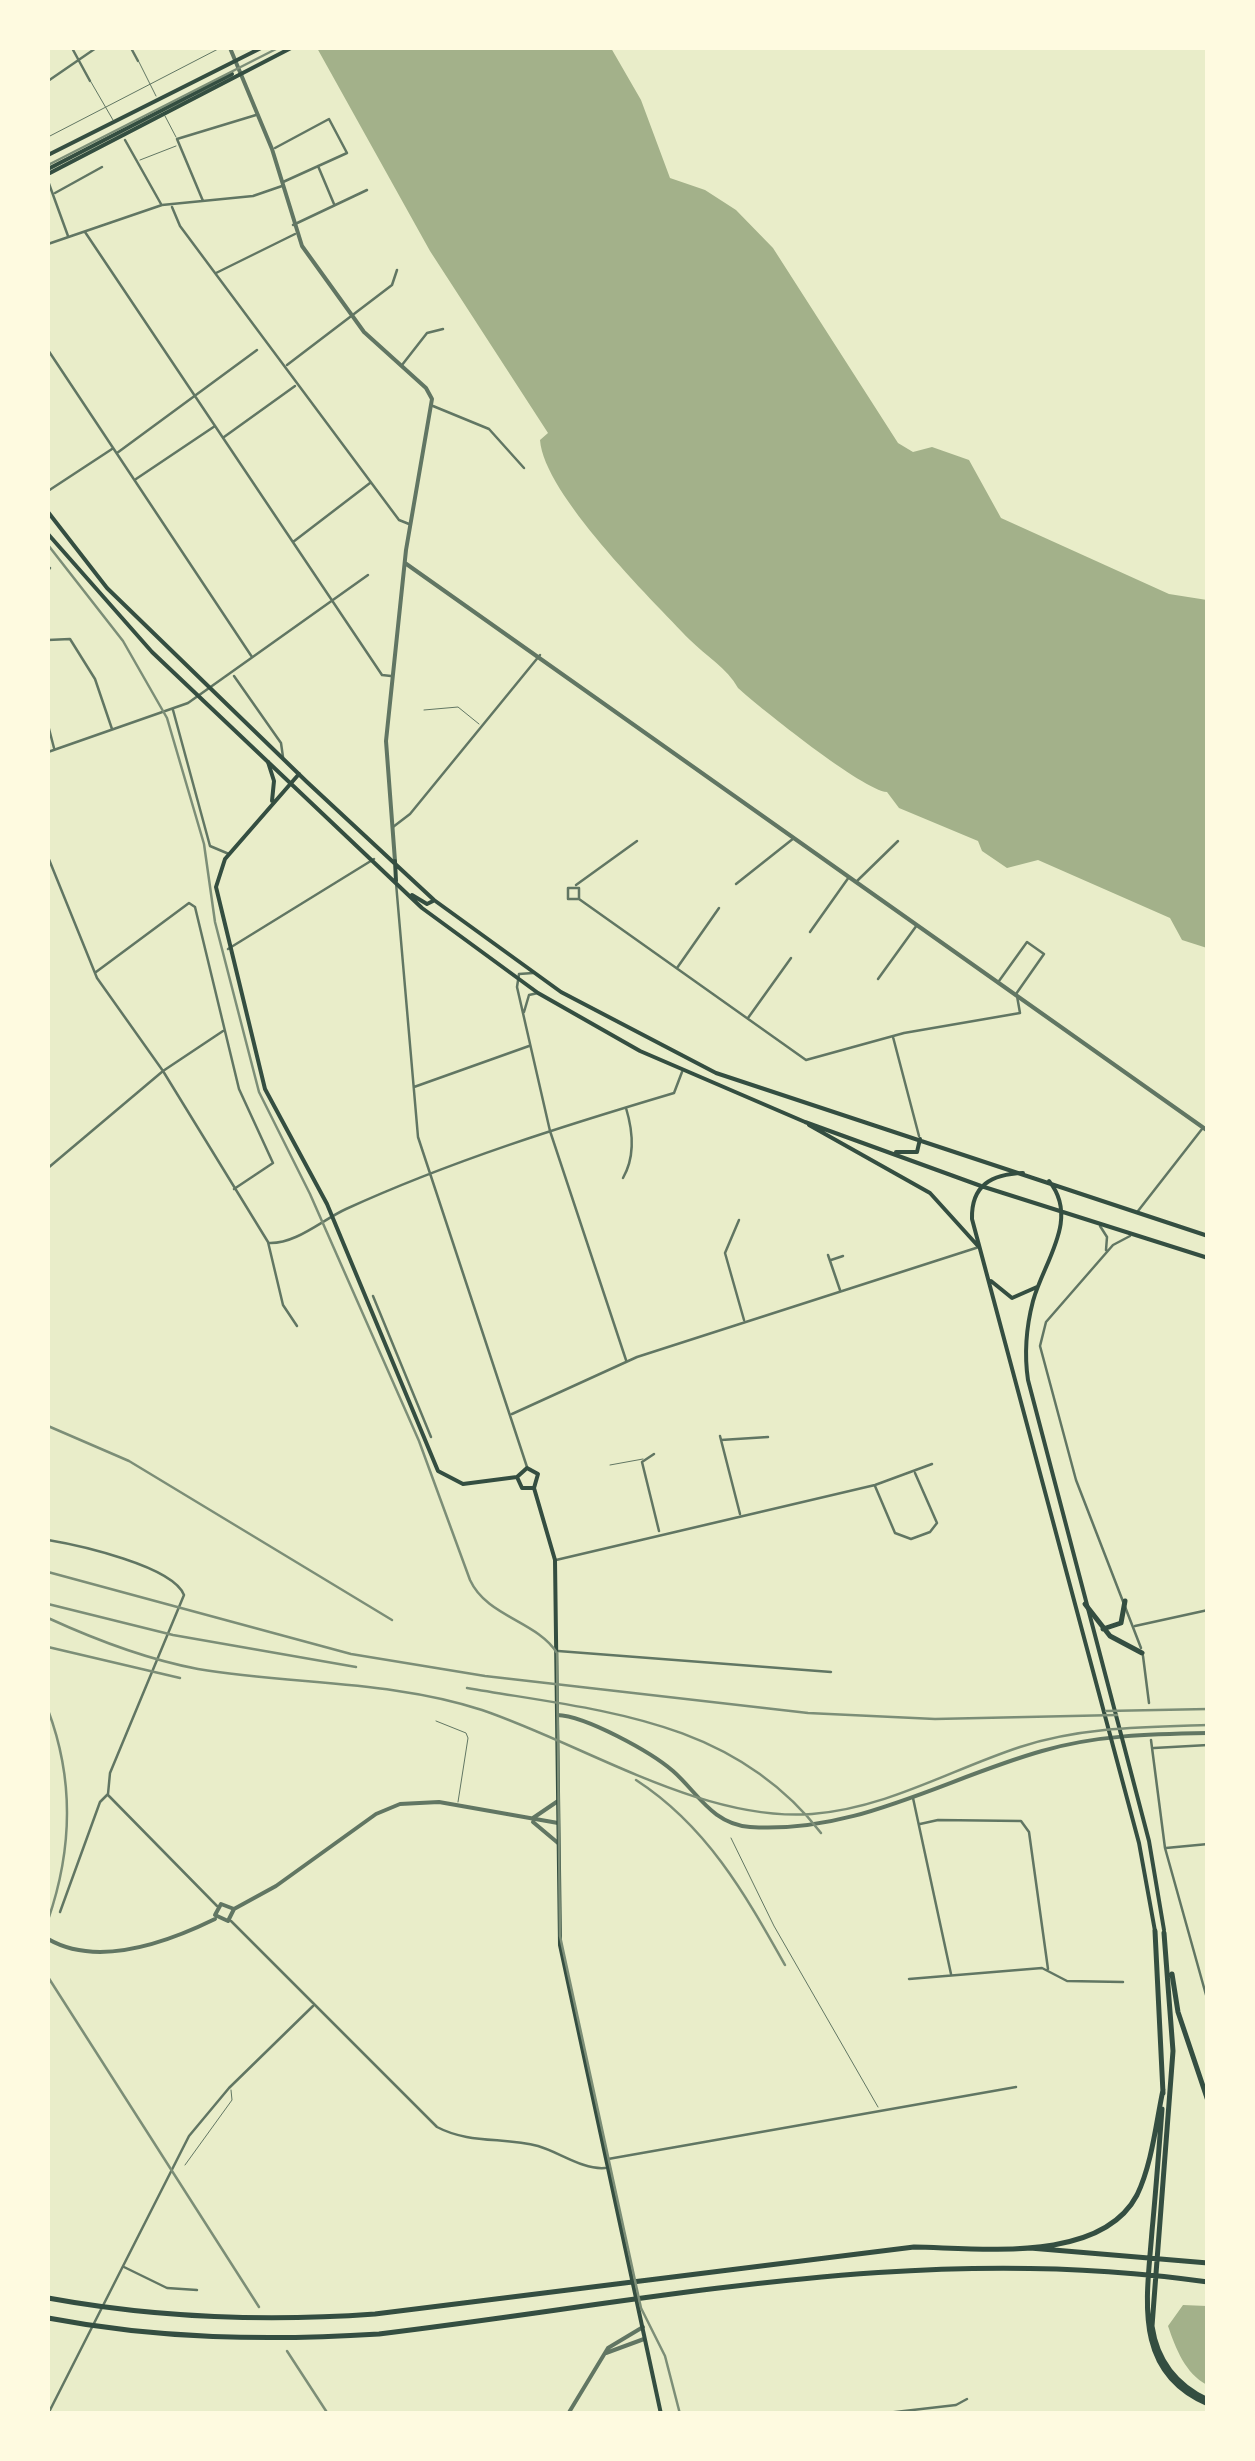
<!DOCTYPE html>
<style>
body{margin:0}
#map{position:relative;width:1255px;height:2461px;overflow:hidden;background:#e9edc9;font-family:"Libre Baskerville",serif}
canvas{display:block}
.frame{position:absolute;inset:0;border:50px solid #fefae0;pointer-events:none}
</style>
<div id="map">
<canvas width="1255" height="2461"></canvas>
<div class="frame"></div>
</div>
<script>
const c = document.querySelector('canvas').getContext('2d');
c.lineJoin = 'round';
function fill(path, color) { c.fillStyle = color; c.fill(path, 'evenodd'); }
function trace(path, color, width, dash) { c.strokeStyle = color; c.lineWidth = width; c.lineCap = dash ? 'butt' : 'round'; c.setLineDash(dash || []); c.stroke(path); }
const water = new Path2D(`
 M317,48H611L641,100L670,178L705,190L736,210L773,248L898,443L913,452L932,447L969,460L1001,518L1169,594L1207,600V948L1182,940L1170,918L1038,860L1007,868L982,851L978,841L899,808L887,792C864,791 760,708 738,688C727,668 706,656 690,640C650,598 544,494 540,440L548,433L430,251Z
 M1183,2305L1207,2306V2385C1185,2373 1176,2349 1168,2326Z`);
const service = new Path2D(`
 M139,62L156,96
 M91,82L113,120
 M165,116L176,137
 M48,137L220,48
 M140,160L176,146
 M424,710L458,707L479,724
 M610,1465L643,1459
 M436,1721L466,1733L468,1738L458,1802
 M731,1838L774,1926L878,2107
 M185,2165L232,2100L231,2090`);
const minor = new Path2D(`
 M72,48L90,81
 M131,48L138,61
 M48,81L96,48
 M125,140L161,204
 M275,148L329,119L347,153L283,182
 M318,166L334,204
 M48,181L68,236
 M55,193L102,167
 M203,201L177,139L256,115
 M172,207L180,226L399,520L409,524
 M293,225L367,190
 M85,232L382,675L391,676
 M48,244L162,205L253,196L282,186
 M216,273L295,234
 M48,350L252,657
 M287,365L392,285L397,270
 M402,365L427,333L443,329
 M433,406L489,429L524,468
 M224,437L295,386
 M117,453L257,350
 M136,479L215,426
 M48,491L112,449
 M293,542L370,483
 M48,570L50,568
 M48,640L70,639L95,679L112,729
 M234,676L281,743L283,757
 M173,710L210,846L229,854
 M48,725L54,748
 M48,752L188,703L368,575
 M393,827L410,814L540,655
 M48,857L97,978L163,1071L268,1242L283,1305L297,1326
 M856,882L898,841
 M396,883L418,1137L527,1467
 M736,884L794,838
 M576,885L637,841
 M579,899V888H568V899H579L806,1060L904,1033L1020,1013L1017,996
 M810,932L849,877
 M228,949L374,859
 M677,968L719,908
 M96,972L189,903L195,907L239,1089L273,1163L234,1189
 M533,973L519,974L517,987L550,1131L626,1360
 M878,979L917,925
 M999,981L1027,942L1044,954L1016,994
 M524,1012L529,995L538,993
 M748,1018L791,958
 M893,1037L919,1136
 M414,1087L529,1046
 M48,1168L163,1071L223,1031
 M623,1178C635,1157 633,1131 626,1108
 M1138,1211L1202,1129
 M739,1220L725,1253L744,1320
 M1100,1226L1107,1237L1106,1250
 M1130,1236L1113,1245L1046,1322L1040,1346L1076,1480L1141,1648
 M269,1243C296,1244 322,1220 346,1209C451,1161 563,1126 674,1093L682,1072
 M828,1255L840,1290
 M831,1260L843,1256
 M373,1296L431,1437
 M512,1414L637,1357L979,1247
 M720,1436L740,1514
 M721,1440L768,1437
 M654,1454L642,1462L659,1531
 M875,1486L895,1533L911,1539L930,1532L937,1523L915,1473
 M48,1540C78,1545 173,1566 184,1595L110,1773L108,1794L100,1802L60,1912
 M556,1560L875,1485L932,1464
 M1135,1626L1208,1610
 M558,1651L831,1672
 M1143,1656L1149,1703
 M1151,1740L1165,1848L1208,2002
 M1154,1748L1208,1745
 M108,1795L217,1906
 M913,1798L951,1974
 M920,1824L938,1820L1021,1821L1029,1832L1048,1969
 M1166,1848L1208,1844
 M231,1921L437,2127C469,2144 504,2137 538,2146C559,2152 583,2170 605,2168
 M909,1979L1042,1968L1067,1981L1123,1982
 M608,2159L1016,2087
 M124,2267L167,2288L197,2290
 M48,2414L189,2136L229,2088L313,2006
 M878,2414L956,2405L967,2399`);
const tertiary = new Path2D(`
 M230,48L272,149L302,246L364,332L426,388L432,399L406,550L386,741L395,861
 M405,563L1208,1131
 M557,1715C586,1716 651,1752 673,1771C698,1793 712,1824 750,1827C856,1834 943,1779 1042,1751C1096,1735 1151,1734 1208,1733
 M533,1818L558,1801
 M533,1822L558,1843
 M234,1909L221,1904L215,1915L228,1921L234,1909L276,1886L376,1814L400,1804L439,1802L558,1823
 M48,1939C98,1968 166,1943 215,1919
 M606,2353L644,2339
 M568,2414L608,2348L643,2327`);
const secondary = new Path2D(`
 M48,155L261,48
 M268,762L274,781L272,801
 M299,774L225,859L216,887L265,1089L327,1204L438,1471L463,1484L517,1477
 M517,1477L527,1468L538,1474L534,1488L555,1560L560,1945L661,2414
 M517,1477L522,1488H534`);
const primary = new Path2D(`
 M48,169L232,74
 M48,174L291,48
 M48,512L107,588L307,782L434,900L561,992L716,1073L1208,1236
 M48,534L152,652L422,908L538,993L640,1051L805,1122L981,1186L1208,1258
 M395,861L396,881
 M412,895L427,904L433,901
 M809,1125L930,1193L978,1246
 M896,1152H917L920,1139
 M1023,1173C992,1174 971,1185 972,1219L1139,1843L1155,1931
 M1049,1181C1080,1219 1044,1261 1033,1301C1026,1328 1024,1353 1028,1380L1149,1841L1164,1930
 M991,1281L1012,1298L1037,1287`);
const trunk = new Path2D(`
 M1085,1604L1110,1636L1142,1653
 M1103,1629L1121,1623L1125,1601`);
const motorway = new Path2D(`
 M1155,1931L1163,2093
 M1164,1933L1173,2051L1152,2326C1157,2360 1176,2385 1208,2400
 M1172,1974L1178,2012L1208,2101
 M1162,2109C1159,2149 1156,2190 1152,2231C1147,2298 1132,2372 1208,2404
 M1030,2248L1208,2263
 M48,2298C157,2318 264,2322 375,2314L914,2247C979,2248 1101,2264 1137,2195C1152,2164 1156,2123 1163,2090
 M48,2318C158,2339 267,2341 379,2334C660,2300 922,2241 1208,2282`);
const tram = new Path2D(`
 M48,165L278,48
 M48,545L123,641L167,718L204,844L215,922L259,1092L310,1194L419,1441L470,1580C487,1617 537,1621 557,1653L560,1936L641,2308L665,2356L680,2414`);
const rail = new Path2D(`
 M48,1426L129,1461L392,1620
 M48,1572L351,1654L485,1676L808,1713L935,1719L1117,1715
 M48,1604L173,1635L356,1667
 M48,1618C96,1640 145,1659 198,1669C292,1685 391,1680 482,1710C585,1745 702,1822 812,1814C887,1808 950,1770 1020,1747C1081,1727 1144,1727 1208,1725
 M48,1647L180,1678
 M467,1688C600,1711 732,1718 821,1833
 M48,1710C74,1779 72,1851 48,1920
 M1106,1711L1208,1709
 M636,1780C707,1826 745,1894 785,1965
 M48,1977L259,2307
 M287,2351L328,2414`);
fill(water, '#a3b18a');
trace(service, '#617663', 1);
trace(minor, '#617663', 2.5);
trace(tertiary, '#617663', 4);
trace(secondary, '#344e41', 4);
trace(primary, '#344e41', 4);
trace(trunk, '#344e41', 5);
trace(motorway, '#344e41', 5);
trace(tram, '#7c8e77', 2.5);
trace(rail, '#7c8e77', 2.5);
</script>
